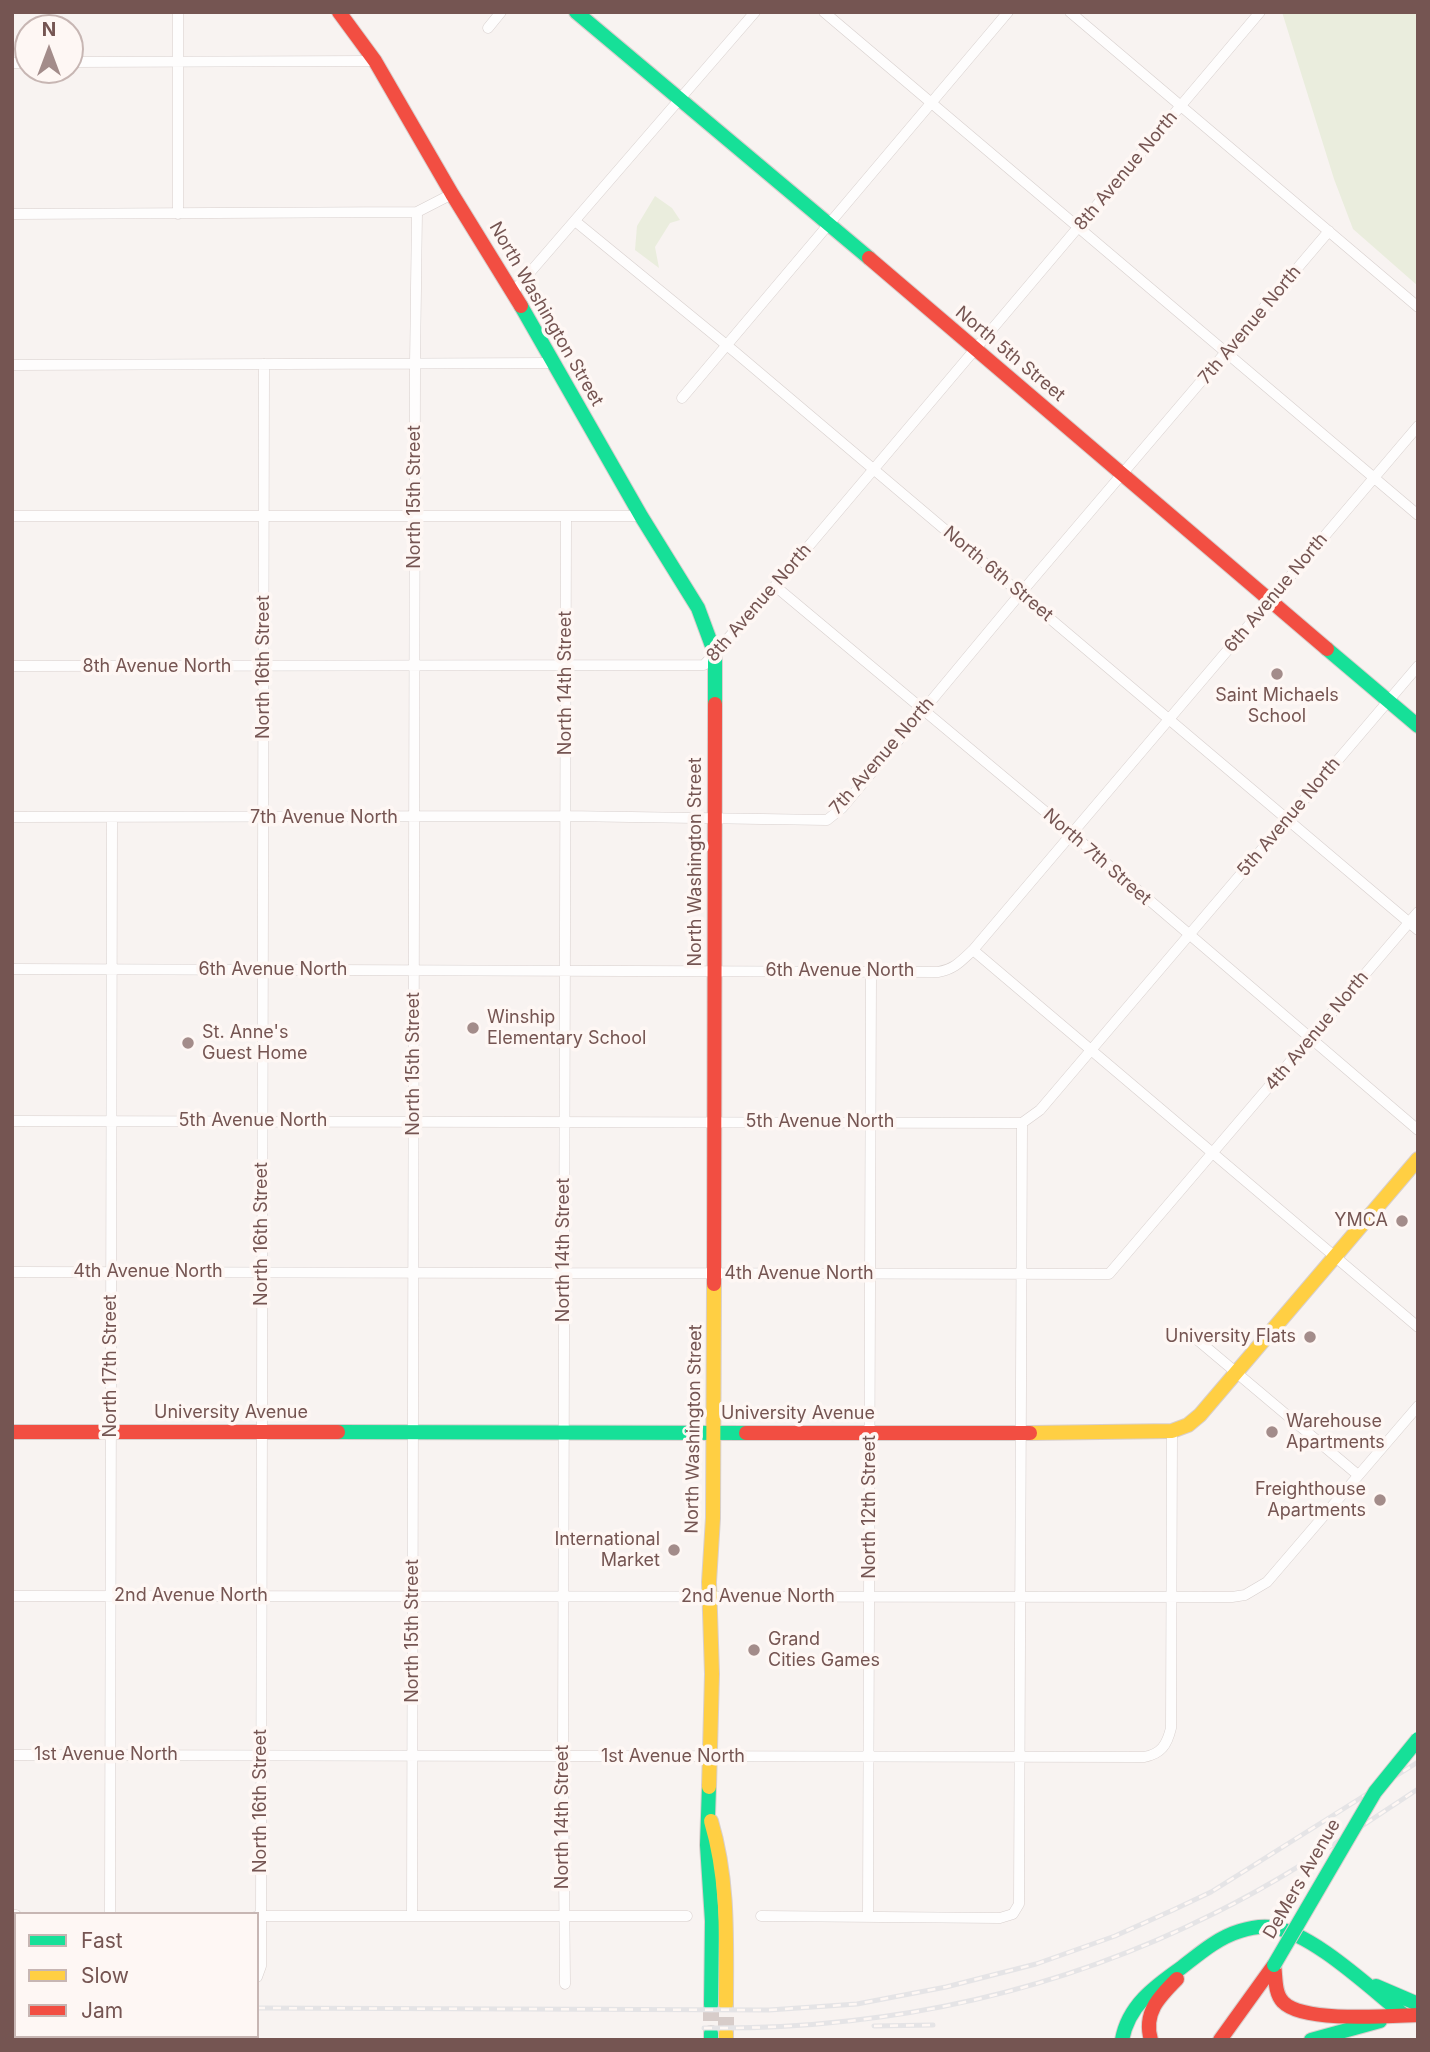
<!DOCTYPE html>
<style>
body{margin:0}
#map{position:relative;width:1430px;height:2052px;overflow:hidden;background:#f8f3f1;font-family:Inter,sans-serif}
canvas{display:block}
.frame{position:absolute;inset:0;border:14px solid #755552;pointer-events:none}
.legend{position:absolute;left:14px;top:1912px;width:245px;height:126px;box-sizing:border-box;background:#fef7f4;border:2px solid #c7b6b3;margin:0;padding:9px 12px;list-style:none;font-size:21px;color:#755552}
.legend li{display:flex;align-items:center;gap:14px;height:35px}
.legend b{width:35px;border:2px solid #c7b6b3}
.north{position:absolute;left:14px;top:14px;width:70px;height:70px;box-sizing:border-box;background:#fef7f4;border:2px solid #c7b6b3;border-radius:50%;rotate:0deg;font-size:19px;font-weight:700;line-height:28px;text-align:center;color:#755552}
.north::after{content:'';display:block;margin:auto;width:24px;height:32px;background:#a38c8a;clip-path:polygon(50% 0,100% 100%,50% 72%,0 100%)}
</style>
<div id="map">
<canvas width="1430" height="2052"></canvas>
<div class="frame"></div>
<ul class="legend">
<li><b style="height:9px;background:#16e098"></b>Fast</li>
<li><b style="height:9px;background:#ffcf43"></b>Slow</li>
<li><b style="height:9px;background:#f24e42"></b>Jam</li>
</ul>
<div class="north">N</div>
</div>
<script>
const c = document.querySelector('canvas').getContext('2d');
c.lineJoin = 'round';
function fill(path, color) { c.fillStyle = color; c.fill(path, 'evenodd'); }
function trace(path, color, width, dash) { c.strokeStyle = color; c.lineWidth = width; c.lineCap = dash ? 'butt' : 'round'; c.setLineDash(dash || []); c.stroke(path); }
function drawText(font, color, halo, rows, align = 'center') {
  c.font = font + ' Inter,sans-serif'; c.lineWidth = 7; c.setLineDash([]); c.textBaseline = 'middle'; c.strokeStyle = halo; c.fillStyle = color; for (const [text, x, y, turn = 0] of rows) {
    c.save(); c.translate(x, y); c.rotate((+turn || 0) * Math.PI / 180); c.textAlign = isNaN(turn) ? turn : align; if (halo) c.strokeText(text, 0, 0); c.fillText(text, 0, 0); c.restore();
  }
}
const green = new Path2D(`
 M1282,12H1418V286L1353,229L1334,179Z
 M655,196L672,208L680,220L670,223L655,247L659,268L635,250L637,226Z`);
const primaryTunnel = new Path2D(`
 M711,2005V2033
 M726,2033V2004`);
const street = new Path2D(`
 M178,12V214
 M824,12L1418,515
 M1070,12L1418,307
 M488,28L501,12
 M70,62L375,61
 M12,63H28
 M12,214L417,212L452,194
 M575,221L735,352L1418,930
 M513,292L755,12
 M12,365L553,363
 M682,398L1008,12
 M12,516H641
 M775,586L1072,834L1418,1130
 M12,666L704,665L775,586L1260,12
 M12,817L565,816L827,820L842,808L1020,594L1329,231
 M973,950L1418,1327
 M12,969L938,972C955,969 961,961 973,950L1418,426
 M12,1121L1022,1123L1040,1110L1418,666
 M12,1272L1109,1274L1418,912
 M1194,1337L1358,1475
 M12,1596L1232,1597L1245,1595L1267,1582L1418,1406
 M12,1755L1144,1757C1161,1754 1167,1745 1171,1728L1172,1431
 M110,1914L112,818
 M12,1915H16
 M257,1916H687
 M412,1916L415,364L417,212
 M761,1916L1000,1918L1013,1914L1019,1904L1022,1123
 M868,1916L871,971
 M257,1977L261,1966V1916L264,364
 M565,1984L563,1757L566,516`);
const fast = new Path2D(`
 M576,12L869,258
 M521,306L641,516L698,608L715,654V704
 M1327,649L1418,726
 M338,1432L746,1433
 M709,1787L707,1845L712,1921L711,2005
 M1376,1986L1418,2004
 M711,2033V2040
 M1122,2040C1128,2006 1154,1987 1181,1968C1199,1954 1217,1938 1240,1931C1249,1928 1261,1926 1271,1927C1312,1932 1371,1989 1404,2015
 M1311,2040L1380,2021`);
const slow = new Path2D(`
 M1030,1433L1172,1431L1188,1425L1200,1415L1418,1159
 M709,1787L712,1674L709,1582L713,1518L714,1284
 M711,1821C729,1881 726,1942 726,2004
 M726,2033V2040`);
const jam = new Path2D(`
 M339,12L375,61L452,194L521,306
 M869,258L1327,649
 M714,1284L715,704
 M12,1432H338
 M746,1433H1030
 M1274,1965C1276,1976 1274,1993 1283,2002C1303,2023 1389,2016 1418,2015
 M1151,2040C1143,2013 1159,1997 1177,1979
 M1220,2040L1274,1965`);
const rail = new Path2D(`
 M12,2007H16
 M257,2008L769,2010L857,2004L946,1987L1036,1964L1115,1936L1173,1910L1211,1892L1418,1762
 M874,2026L933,2025
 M704,2028C884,2030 1053,1994 1213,1914C1285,1879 1351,1833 1418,1789`);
const fastBridge = new Path2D(`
 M1274,1965L1375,1792L1418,1739`);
const markers = [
 [1277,674,7,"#a38c8a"],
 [473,1028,7,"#a38c8a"],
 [188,1043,7,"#a38c8a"],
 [1402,1221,7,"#a38c8a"],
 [1310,1337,7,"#a38c8a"],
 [1272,1432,7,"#a38c8a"],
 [1380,1500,7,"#a38c8a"],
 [674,1550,7,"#a38c8a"],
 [754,1650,7,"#a38c8a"]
];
const streetNames = [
 ["8th Avenue North",1126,171,-50],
 ["North Washington Street",546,314,60],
 ["7th Avenue North",1250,325,-50],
 ["North 5th Street",1010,354,40],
 ["North 15th Street",415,497,-90],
 ["North 6th Street",998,574,40],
 ["6th Avenue North",1276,593,-50],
 ["8th Avenue North",759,603,-49],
 ["8th Avenue North",157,667],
 ["North 16th Street",264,667,-90],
 ["North 14th Street",566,683,-90],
 ["7th Avenue North",882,756,-49],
 ["5th Avenue North",1289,817,-50],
 ["7th Avenue North",324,818],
 ["North 7th Street",1097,857,41],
 ["North Washington Street",696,862,-90],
 ["6th Avenue North",273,970],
 ["6th Avenue North",840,971],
 ["4th Avenue North",1317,1031,-50],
 ["North 15th Street",414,1064,-90],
 ["5th Avenue North",253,1121],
 ["5th Avenue North",820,1122],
 ["North 16th Street",262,1234,-90],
 ["North 14th Street",564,1250,-90],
 ["4th Avenue North",148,1272],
 ["4th Avenue North",799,1274],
 ["North 17th Street",111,1366,-90],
 ["University Avenue",231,1413],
 ["University Avenue",798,1414],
 ["North Washington Street",694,1429,-89],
 ["North 12th Street",870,1507,-90],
 ["2nd Avenue North",191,1596],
 ["2nd Avenue North",758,1597],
 ["North 15th Street",413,1631,-90],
 ["1st Avenue North",106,1755],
 ["1st Avenue North",673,1757],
 ["North 16th Street",261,1801,-90],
 ["North 14th Street",563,1817,-90],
 ["DeMers Avenue",1302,1879,-60]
];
const poiNames = [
 ["Saint Michaels",1277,696,"center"],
 ["School",1277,717,"center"],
 ["Winship",487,1018],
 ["Elementary School",487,1039],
 ["St. Anne's",202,1033],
 ["Guest Home",202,1054],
 ["YMCA",1388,1221,"right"],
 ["University Flats",1296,1337,"right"],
 ["Warehouse",1286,1422],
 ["Apartments",1286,1443],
 ["Freighthouse",1366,1490,"right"],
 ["Apartments",1366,1511,"right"],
 ["International",660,1540,"right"],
 ["Market",660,1561,"right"],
 ["Grand",768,1640],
 ["Cities Games",768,1661]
];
fill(green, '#eaeddd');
trace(primaryTunnel, '#d7ccc9', 16, [16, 8]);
trace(street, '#d7cfcd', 11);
trace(fast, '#d8cfcd', 16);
trace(slow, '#d8cfcd', 16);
trace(jam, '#d8cfcd', 16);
trace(street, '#fefdfd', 10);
trace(fast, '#16e098', 14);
trace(slow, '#ffcf43', 14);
trace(jam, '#f24e42', 14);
trace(rail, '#e5e4e6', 5);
trace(rail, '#fef7f4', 2.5, [8]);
trace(fastBridge, '#d8cfcd', 16, []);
trace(fastBridge, '#16e098', 14);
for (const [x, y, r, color] of markers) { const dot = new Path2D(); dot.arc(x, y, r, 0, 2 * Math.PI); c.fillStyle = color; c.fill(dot); trace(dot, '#fef7f4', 2.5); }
drawText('18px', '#755552', '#fef7f4', streetNames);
drawText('18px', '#755552', '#fef7f4', poiNames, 'left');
</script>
